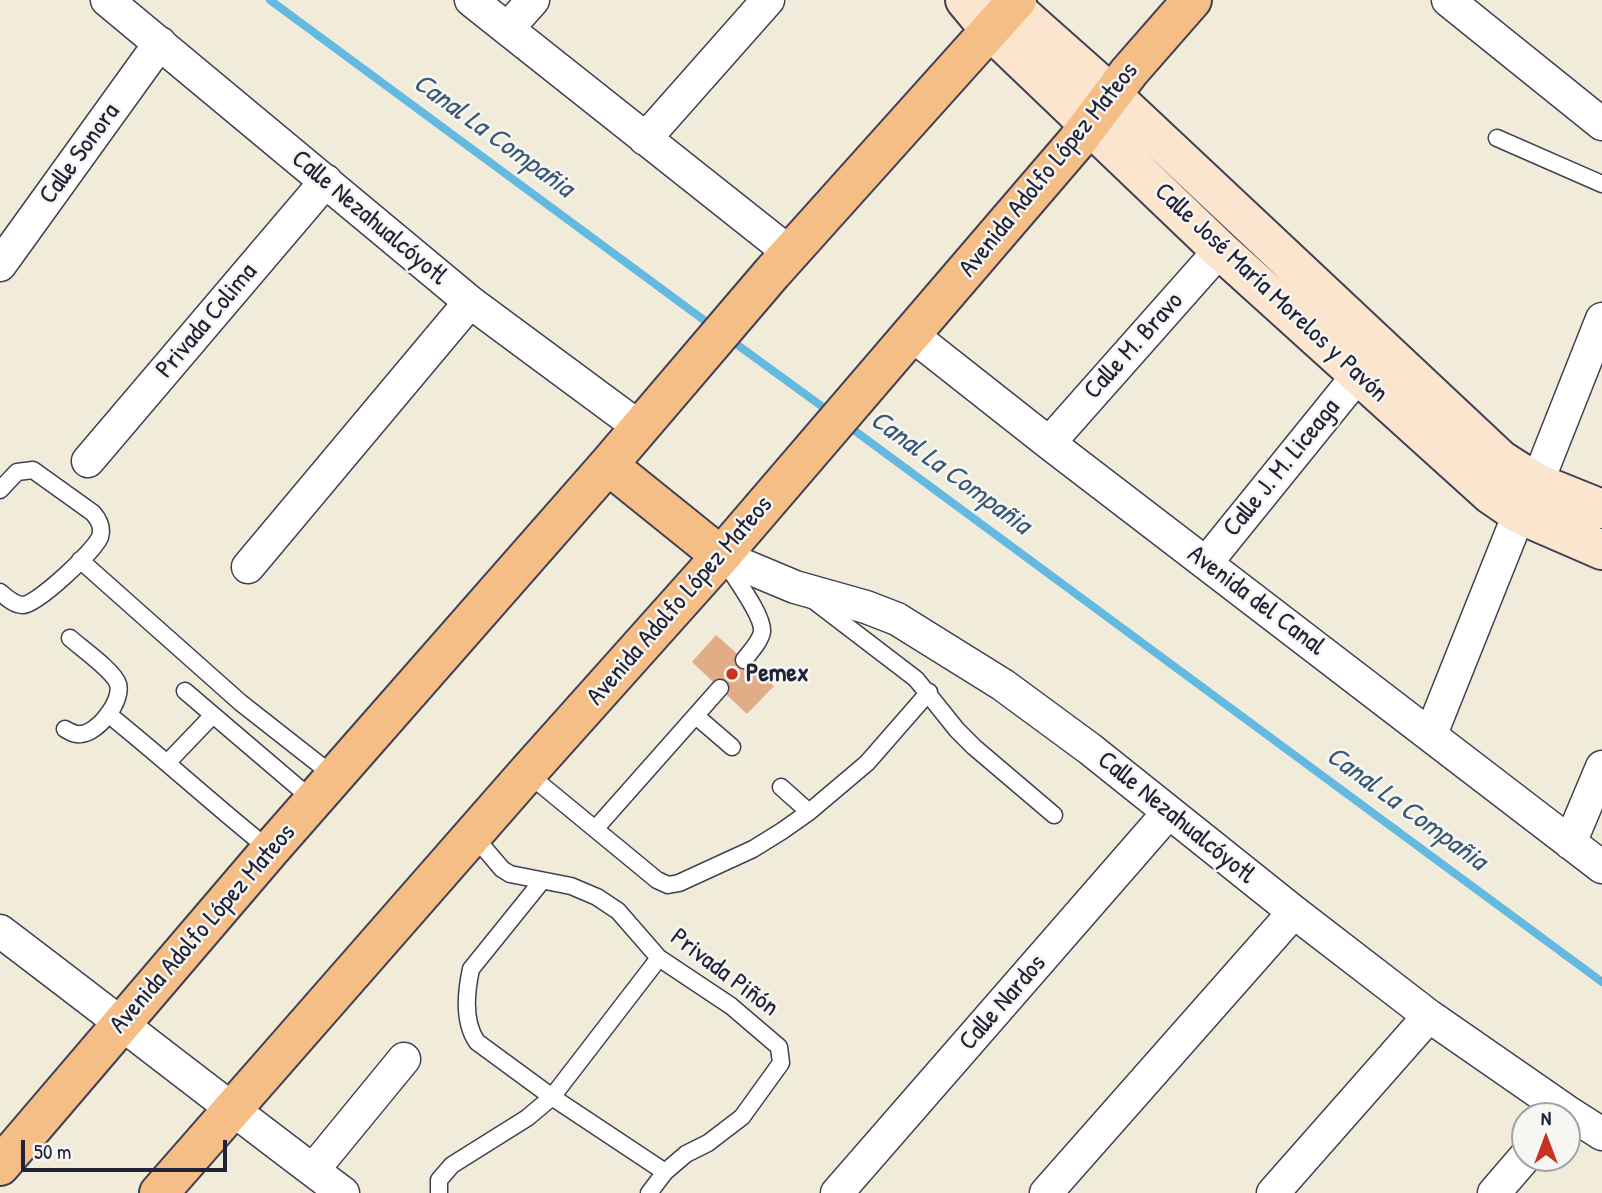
<!DOCTYPE html>
<meta charset="utf-8">
<style>
body{margin:0}
#map{position:relative;width:1602px;height:1193px;overflow:hidden;background:#f1ecda;font-family:"Patrick Hand",sans-serif}
canvas{display:block}
.north{position:absolute;left:1511px;top:1102px;width:70px;height:70px;box-sizing:border-box;background:#f6f6f2;border:2px solid #a1a1a9;border-radius:50%;rotate:0deg;font-size:19px;font-weight:700;line-height:28px;text-align:center;color:#22223b}
.north::after{content:'';display:block;margin:auto;width:24px;height:32px;background:#c8321e;clip-path:polygon(50% 0,100% 100%,50% 72%,0 100%)}
.scale{position:absolute;left:21px;top:1140px;width:206px;height:32px;box-sizing:border-box;border:4px solid #22223b;border-top:0;padding-left:9px;font-size:21px;line-height:24px;white-space:nowrap;color:#22223b;-webkit-text-stroke:5px #f6f6f2;paint-order:stroke}
</style>
<div id="map">
<canvas width="1602" height="1193"></canvas>
<div class="north">N</div>
<div class="scale">50 m</div>
</div>
<script>
const c = document.querySelector('canvas').getContext('2d');
c.lineJoin = 'round';
function trace(path, color, width, dash) { c.strokeStyle = color; c.lineWidth = width; c.lineCap = dash ? 'butt' : 'round'; c.setLineDash(dash || []); c.stroke(path); }
function fill(path, color) { c.fillStyle = color; c.fill(path, 'evenodd'); }
function drawText(font, color, halo, rows, align = 'center') {
  c.font = font + ' "Patrick Hand",sans-serif'; c.lineWidth = 5; c.setLineDash([]); c.textBaseline = 'middle'; c.strokeStyle = halo; c.fillStyle = color; for (const [text, x, y, turn = 0] of rows) {
    c.save(); c.translate(x, y); c.rotate((+turn || 0) * Math.PI / 180); c.textAlign = isNaN(turn) ? turn : align; if (halo) c.strokeText(text, 0, 0); c.fillText(text, 0, 0); c.restore();
  }
}
const stream = new Path2D(`
 M270,0L712,326
 M728,338L831,413
 M847,425L1602,982`);
const building = new Path2D(`
 M716,635L774,686L747,714L692,662Z`);
const lane = new Path2D(`
 M1497,138L1602,184
 M0,490L17,472L33,470L93,513C99,520 103,527 100,537C94,551 38,604 23,605C14,605 7,598 0,592
 M80,560L241,703L334,776
 M725,562C734,577 764,616 762,632C760,642 750,652 744,660
 M814,601L916,679L957,730L974,747L1054,815
 M185,691L314,801
 M108,714C163,758 215,806 270,850
 M696,716L732,747
 M65,729C70,732 75,735 81,734C98,733 123,701 118,684C114,671 81,648 70,638
 M168,762L213,715
 M527,773L657,880L668,885L679,883L753,849L782,831L809,812L867,763L929,692
 M781,787L809,812
 M596,828L720,688
 M473,835L502,869L510,874L571,886L597,897L618,911L659,958L731,1006L779,1047L781,1063L742,1117L708,1143L686,1154L665,1172L649,1193
 M542,881L471,969C466,992 463,1022 477,1042L552,1097L665,1172
 M439,1193V1180L452,1165L527,1118L552,1097L659,958`);
const street = new Path2D(`
 M107,0L470,302L639,427
 M471,0L790,253
 M1448,0L1602,124
 M508,28L533,0
 M645,139L768,0
 M0,265L160,43
 M912,335L1049,443L1602,867
 M1049,443L1220,250
 M88,461L326,181
 M1537,483L1602,319
 M721,556L795,587L866,607L897,619L1003,685L1090,749L1294,912L1429,1016L1566,1111L1602,1134
 M1206,563L1359,374
 M248,567L470,302
 M1431,734L1519,514
 M1570,843L1602,767
 M0,931C115,1018 228,1107 343,1193
 M313,1170L404,1059
 M837,1193L1168,813
 M1046,1193L1294,912
 M1273,1193L1429,1016
 M1494,1193L1525,1157`);
const secondary = new Path2D(`
 M965,0L989,29L1220,250L1490,494L1519,514L1602,550
 M1005,0L1112,95L1501,460L1537,483L1602,509`);
const primary = new Path2D(`
 M608,465L721,556
 M0,1166L270,850L608,465L772,273L1017,0
 M159,1193L527,773L721,556L1077,141L1129,72L1192,0`);
const markers = [
 [732,674,7,"#c8321e"]
];
const streetNames = [
 ["Calle Sonora",80,154,-54],
 ["Avenida Adolfo López Mateos",1049,170,-51],
 ["Calle Nezahualcóyotl",369,218,40],
 ["Calle José María Morelos y Pavón",1271,293,43],
 ["Privada Colima",207,321,-50],
 ["Calle M. Bravo",1134,346,-48],
 ["Calle J. M. Liceaga",1282,468,-51],
 ["Avenida Adolfo López Mateos",680,601,-49],
 ["Avenida del Canal",1256,601,37],
 ["Calle Nezahualcóyotl",1176,818,39],
 ["Avenida Adolfo López Mateos",203,929,-49],
 ["Privada Piñón",724,973,37],
 ["Calle Nardos",1003,1003,-49]
];
const poiNames = [
 ["Pemex",746,674]
];
const waterNames = [
 ["Canal La Compañia",493,136,36],
 ["Canal La Compañia",950,473,36],
 ["Canal La Compañia",1406,809,36]
];
trace(stream, '#64b9e0', 8);
fill(building, '#e0ad87');
trace(lane, '#414053', 19);
trace(street, '#414053', 35);
trace(secondary, '#414053', 42);
trace(primary, '#414053', 42);
trace(lane, '#fff', 16);
trace(street, '#fff', 32);
trace(secondary, '#fbe5cf', 38);
trace(primary, '#f6be87', 38);
for (const [x, y, r, color] of markers) { const dot = new Path2D(); dot.arc(x, y, r, 0, 2 * Math.PI); c.fillStyle = color; c.fill(dot); trace(dot, '#f6f6f2', 2.5); }
drawText('26px', '#22223b', '#f6f6f2', streetNames);
drawText('bold 26px', '#22223b', '#f6f6f2', poiNames, 'left');
drawText('italic 28px', '#395775', '#f6f6f2', waterNames);
</script>
